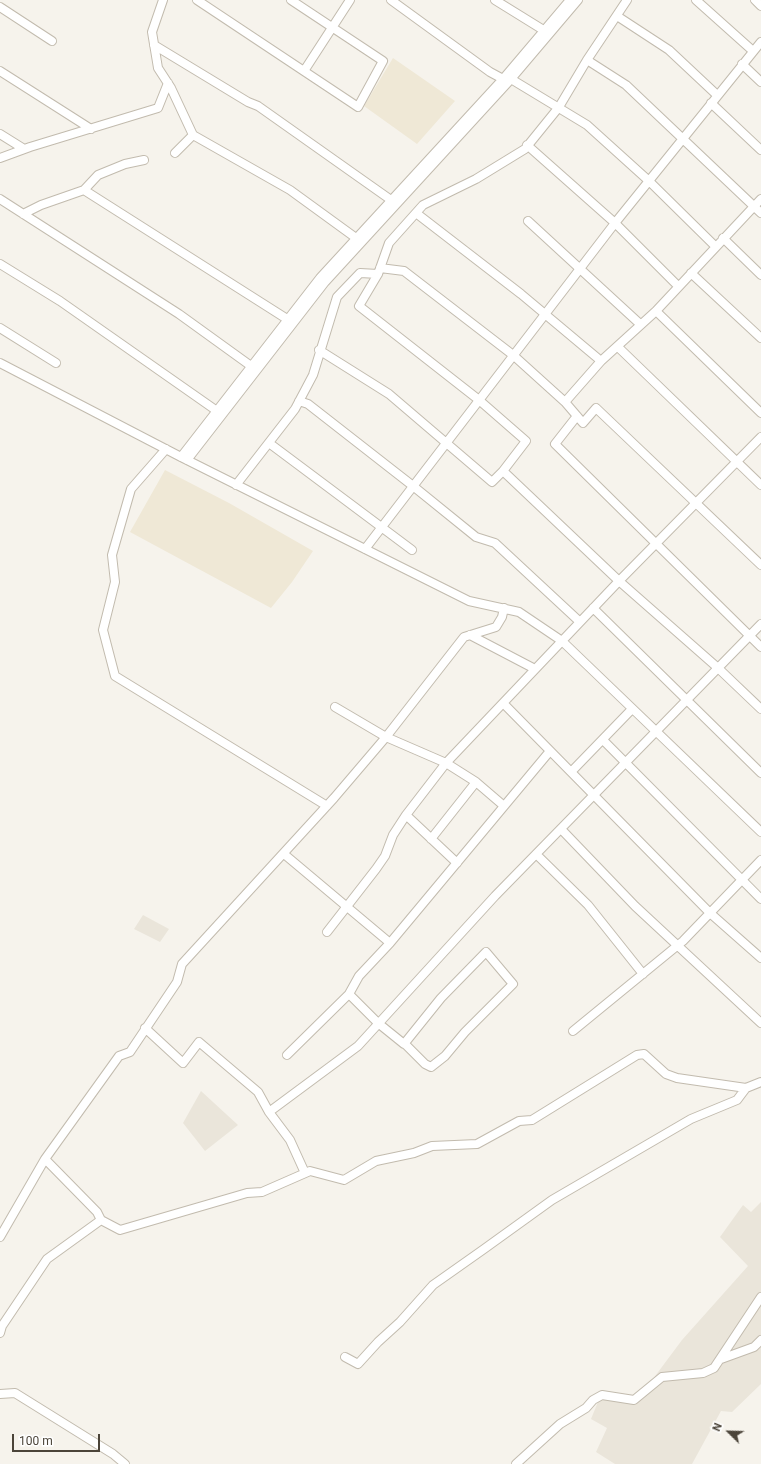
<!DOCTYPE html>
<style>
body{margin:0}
#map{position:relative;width:761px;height:1464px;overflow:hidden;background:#f6f3ec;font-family:Roboto,sans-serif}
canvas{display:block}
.north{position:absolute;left:709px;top:1412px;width:40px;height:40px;-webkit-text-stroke:3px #fff;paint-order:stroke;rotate:293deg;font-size:11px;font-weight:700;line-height:16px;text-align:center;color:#4b4439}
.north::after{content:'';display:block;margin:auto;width:14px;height:18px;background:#4b4439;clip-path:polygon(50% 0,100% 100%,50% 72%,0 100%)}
.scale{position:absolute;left:12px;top:1434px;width:88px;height:18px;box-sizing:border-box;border:2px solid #4b4439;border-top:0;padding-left:5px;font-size:12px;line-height:14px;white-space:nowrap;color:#4b4439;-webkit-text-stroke:3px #fff;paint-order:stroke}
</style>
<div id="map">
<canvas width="761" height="1464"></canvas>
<div class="north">N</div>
<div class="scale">100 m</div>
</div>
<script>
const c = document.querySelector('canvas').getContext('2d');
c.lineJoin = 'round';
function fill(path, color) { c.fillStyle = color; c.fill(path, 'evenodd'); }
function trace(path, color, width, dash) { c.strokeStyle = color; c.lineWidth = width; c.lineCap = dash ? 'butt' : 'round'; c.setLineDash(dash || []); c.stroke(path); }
const residential = new Path2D(`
 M143,915L169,929L160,942L134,929Z
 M201,1091L238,1125L205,1151L183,1123Z
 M761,1202V1384L732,1412L721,1411L692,1464H615L596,1452L607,1428L591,1419L600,1397L635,1403L682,1340L748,1266L720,1237L743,1205L751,1212Z`);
const education = new Path2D(`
 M393,58L455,101L417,144L364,106Z
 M165,470L229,503L313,551L292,582L271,608L130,532Z`);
const minor = new Path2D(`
 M163,0L152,32L158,68L171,88L193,135L175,153
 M197,0L358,107L383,61L291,0
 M391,0L490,72L503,79
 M495,0L545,31
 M696,0L753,51
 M755,0L761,6
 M0,7L52,41
 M617,16L669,50L717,95
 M154,45L248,102L258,106L391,200
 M587,60L626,85L761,213
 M742,64L761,82
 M0,71L91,129
 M304,71L350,0
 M511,79L587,125L649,181L715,246
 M711,103L761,150
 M0,134L24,149
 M193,135L290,190L356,238
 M527,145L615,223L678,286
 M0,158L30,147L158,108L168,83
 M84,190L287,319
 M0,199L179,314L251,366
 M416,213L521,294L601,361
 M23,214L41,205L84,190L98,175L125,164L144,160
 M528,221L640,324
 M723,238L761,275
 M0,264L60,301L217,411
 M380,268L404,271L513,355L565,402L583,423L596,408L761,565
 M691,273L761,338
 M378,274L359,306L479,400L526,441L503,471
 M656,311L761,413
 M0,328L56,363
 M618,347L761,485
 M319,350L389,394L492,482L503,471L619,581L718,668L761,709
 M0,363L181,457L469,601L519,612L562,641L761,832
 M299,401L308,404L413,486L476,537L495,543L580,622
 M565,402L601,361L656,311L761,199
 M577,416L555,444L761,647
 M269,443L412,550
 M166,449L131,489L112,555L115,582L103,630L115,676L327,806
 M181,457L320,278L503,79L570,0
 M187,460L325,282L511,79L578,0
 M236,485L295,409L313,375L337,297L360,273L378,274L389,243L423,205L476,179L525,149L559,107L587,60L627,0
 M365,549L615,223L761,42
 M593,608L761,773
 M470,635L535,669
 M503,703L710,913L761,958
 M335,707L386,737L446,763L476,782L504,806
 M603,740L761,899
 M571,772L632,709
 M406,815L457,863
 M561,829L635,906L761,1023
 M431,839L476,782
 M284,854L390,943
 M536,854L588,905L643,974
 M327,932L376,869L385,856L393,835L406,815L446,763L619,581L761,437
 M349,994L378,1023L404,1044L441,998L486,952L513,984L465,1032L445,1056L431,1067L425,1064L404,1043
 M145,1028L183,1063L199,1042L258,1092L269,1112L290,1140L305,1173
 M573,1031L683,941L761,860
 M287,1055L349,994L359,976L390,943L550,751
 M269,1112L358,1046L495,896L761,624
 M45,1159L97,1212L101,1220
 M0,1237L45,1159L119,1056L130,1052L177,982L182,964L334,798L386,737L464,637L496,627L502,617L504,608
 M0,1333L2,1326L47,1259L101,1220L120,1230L247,1193L262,1192L310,1171L344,1180L376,1161L414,1153L432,1146L477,1144L519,1121L532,1120L637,1055L644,1054L666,1074L677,1078L746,1088L761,1082
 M345,1357L358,1364L378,1342L400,1322L433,1285L484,1249L552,1200L691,1119L737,1100L746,1088
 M721,1359L754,1347L761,1340
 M0,1394L15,1393L113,1454L125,1464
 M516,1464L560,1424L586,1408L593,1400L602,1395L634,1400L662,1377L703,1373L714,1368L761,1297`);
fill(residential, '#eae5da');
fill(education, '#efe8d6');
trace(minor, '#c2bbae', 10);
trace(minor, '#fff', 8);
</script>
